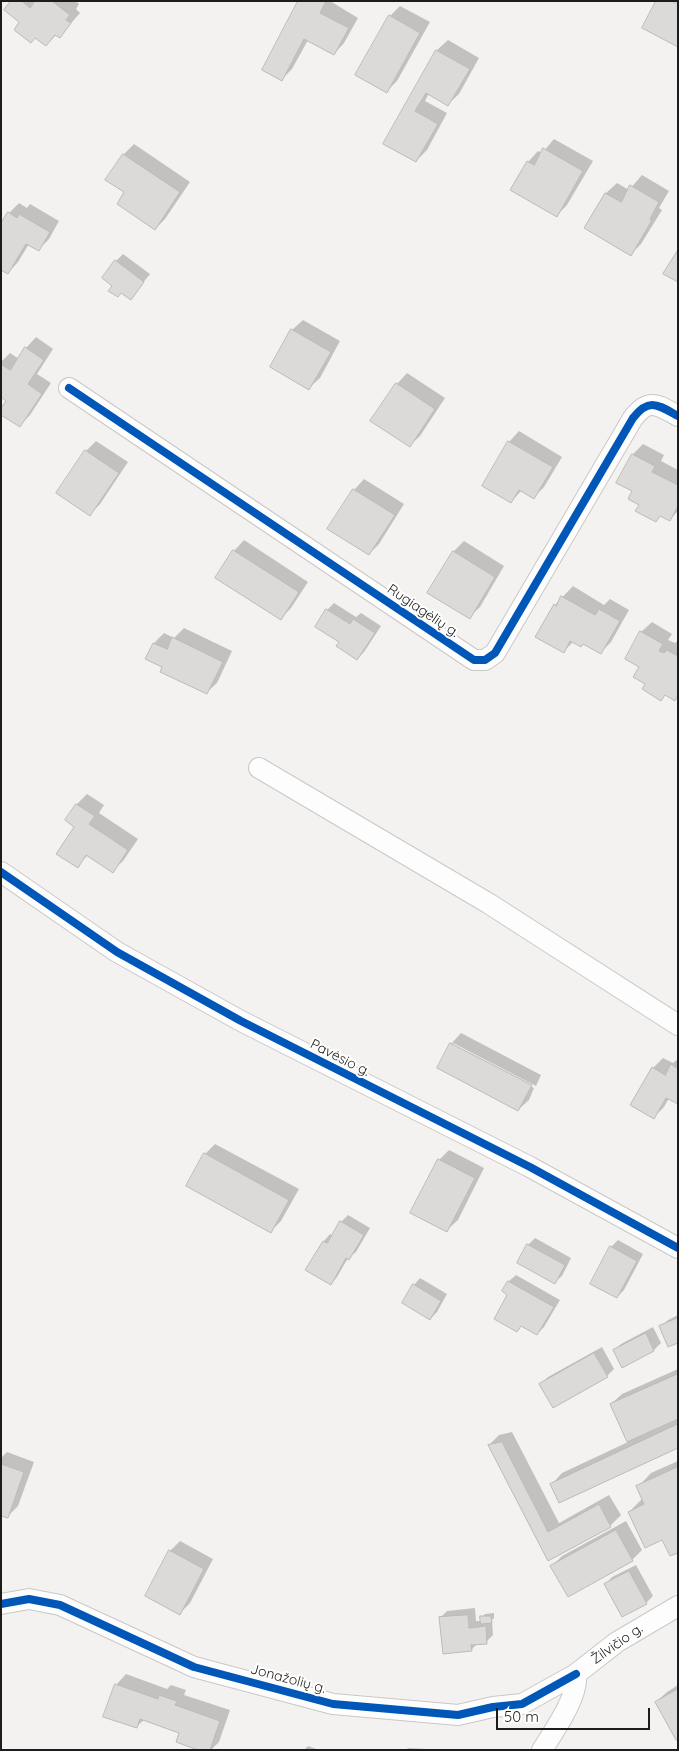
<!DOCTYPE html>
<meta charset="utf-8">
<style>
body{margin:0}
#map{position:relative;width:679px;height:1751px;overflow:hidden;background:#f4f2f0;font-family:Quicksand,sans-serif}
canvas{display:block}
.frame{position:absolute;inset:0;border:2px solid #1d1c1b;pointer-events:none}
.scale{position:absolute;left:496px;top:1708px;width:154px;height:22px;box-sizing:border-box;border:2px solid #1d1c1b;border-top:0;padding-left:6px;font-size:15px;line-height:18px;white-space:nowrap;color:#1d1c1b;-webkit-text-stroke:4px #fff;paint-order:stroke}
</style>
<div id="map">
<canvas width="679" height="1751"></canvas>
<div class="frame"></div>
<div class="scale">50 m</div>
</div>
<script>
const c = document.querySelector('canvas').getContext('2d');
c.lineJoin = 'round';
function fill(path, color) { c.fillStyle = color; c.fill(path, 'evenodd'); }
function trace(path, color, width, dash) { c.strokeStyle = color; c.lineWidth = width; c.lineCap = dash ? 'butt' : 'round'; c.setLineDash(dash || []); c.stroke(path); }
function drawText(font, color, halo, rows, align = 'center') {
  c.font = font + ' Quicksand,sans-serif'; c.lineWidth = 4; c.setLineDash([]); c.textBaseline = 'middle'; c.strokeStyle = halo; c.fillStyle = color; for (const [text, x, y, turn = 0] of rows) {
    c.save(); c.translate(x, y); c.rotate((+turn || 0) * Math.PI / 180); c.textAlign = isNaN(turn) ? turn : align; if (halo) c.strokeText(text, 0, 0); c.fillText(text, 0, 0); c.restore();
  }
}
const shadow = new Path2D(`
 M13,1H76L79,4L76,9L80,13L60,36L57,34L46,45L21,22Z
 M299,1H330L358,18L344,43L334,54L308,40L292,69L282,79Z
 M400,6L430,22L397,81L387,91L390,16Z
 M448,40L479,58L459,94L448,104L429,93L425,101L447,113L427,150L416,161L385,143L437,50Z
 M554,139L593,161L567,205L557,215L512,189L528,162L538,151L542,153Z
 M134,144L190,182L165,219L155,229L126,192L107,179L124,154Z
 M642,175L669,191L659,208L662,210L641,244L631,254L586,228L606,193L617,183L629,190Z
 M19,203L27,208L30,204L59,221L49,239L38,250L29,244L18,262L8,273L9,213Z
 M123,254L150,274L131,298L114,286L116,261Z
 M303,320L340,341L320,378L309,388L292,330Z
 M36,337L53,349L37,374L51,383L30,415L19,426L8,400L1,396V362L10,353L19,359L26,348Z
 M407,373L445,398L420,436L409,446L397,384Z
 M519,431L562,457L544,487L534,497L521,491L511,502L484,485L509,442Z
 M96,441L128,462L100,504L90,514L86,451Z
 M643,444L664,455L661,461L678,470V511L669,520L661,515L656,520L640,504L634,491L633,454Z
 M364,479L404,504L379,544L369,554L354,490Z
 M244,540L308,582L291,608L281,618L217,577L234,551Z
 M464,541L504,566L480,607L469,617L454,551Z
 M573,586L604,605L610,599L629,610L611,642L600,653L583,643L573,642L563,652L555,605Z
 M334,603L356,617L361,613L381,626L364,652L357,659L340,642L327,610Z
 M652,622L672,634L668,640L675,643L678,640V696L674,699L666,694L661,699L646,683L641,667V632Z
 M184,628L232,651L217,683L206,693L163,666L154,643L164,633L174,638Z
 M87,794L104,805L99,813L138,839L123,861L112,871L88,855L77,866L76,826L66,820L77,804Z
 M461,1033L541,1075L536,1086L453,1043V1046L534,1088L529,1100L518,1110L438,1068L451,1044Z
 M663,1058L673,1063L678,1059V1103L669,1098L664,1107L654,1117L653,1068Z
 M215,1144L299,1189L281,1221L271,1231L205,1154Z
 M449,1150L484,1168L458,1220L447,1230L439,1160Z
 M348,1215L370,1228L356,1252L348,1258L337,1277L331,1284L324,1241L330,1234L333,1236L341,1222Z
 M535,1238L571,1258L562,1276L555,1282L528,1245Z
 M618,1240L643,1254L624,1290L617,1297L611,1247Z
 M516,1275L560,1300L544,1327L537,1334L522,1325L517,1331L509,1294L504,1291L509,1281Z
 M420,1278L447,1294L437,1312L430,1319L414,1285Z
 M678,1315V1341L661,1327L668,1320Z
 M653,1327L661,1343L654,1350L622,1366L614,1350L621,1344Z
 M602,1347L614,1369L607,1376L541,1384L548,1377Z
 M678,1369V1447L552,1484L562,1473L628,1442L611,1404L622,1394Z
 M512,1432L559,1523L609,1495L621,1515L610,1526L548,1560L489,1445L499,1435Z
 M7,1452L34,1462L18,1506L8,1516L1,1514V1458Z
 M678,1461V1551L629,1512L643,1498L638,1487L651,1473Z
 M626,1521L642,1550L632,1560L552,1566L562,1556Z
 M180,1541L213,1559L190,1603L180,1613L170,1551Z
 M636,1565L653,1596L646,1603L606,1584L612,1577Z
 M475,1608L476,1621H482V1617L485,1614L494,1613V1618L492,1620L493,1635L486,1642L478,1643L471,1650L440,1618L447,1611Z
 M126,1674L167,1689L171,1685L186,1690L184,1695L230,1710L219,1742L211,1750H202L181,1732L144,1720L136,1727L116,1685Z
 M678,1685V1738L656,1702L667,1692Z
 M308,1746L319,1750H304Z
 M408,1748L445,1750H406Z`);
const building = new Path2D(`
 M11,1H22L30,8L35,1H52L70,15L66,20L71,23L60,38L55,35L46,46L35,38L31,43L14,30L19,22L4,10Z
 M298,1H326L320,13L349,28L334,55L304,39L282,81L262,70Z
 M656,1H672L678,4V47L642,28Z
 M389,15L420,33L387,93L355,75Z
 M436,50L470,69L448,106L426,93L415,111L438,124L416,162L383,144Z
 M543,148L583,171L557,217L510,190L527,161L534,165Z
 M123,154L180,192L155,230L117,204L124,192L105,180Z
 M630,185L659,202L650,219L652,220L631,256L584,228L605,193L621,202Z
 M8,212L17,218L19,214L50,232L39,251L26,244L8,274L1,270V223Z
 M678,250V282L663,274Z
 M115,260L144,282L131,300L121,293L118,297L108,291L112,286L102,278Z
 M291,329L331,352L309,390L270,367Z
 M25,347L44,360L28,384L42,394L20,427L1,415V408L6,401L1,397V364L10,370Z
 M396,383L435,409L410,447L370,421Z
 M508,441L553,467L534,499L519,490L511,503L482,486Z
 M85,450L119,473L90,516L56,493Z
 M632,454L655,466L652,472L678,485V506L670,521L660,516L656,522L635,511L639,505L628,499L632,491L616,483Z
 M353,489L395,515L369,555L327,529Z
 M233,550L299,592L281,620L215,578Z
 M453,551L495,577L470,619L427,593Z
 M561,596L595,615L599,609L620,621L601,654L583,644L581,647L570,641L564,653L535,637L554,604L556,606Z
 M326,609L350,624L353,619L375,633L357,660L336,646L339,642L315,627Z
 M640,631L663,644L659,651L664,653L667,650L678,656V695L675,701L665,695L661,701L642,689L645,684L633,677L639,667L625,659Z
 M172,637L223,662L207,694L160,672L162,667L145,659L153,643L167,649Z
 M76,804L95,816L89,824L128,850L113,873L86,855L78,868L56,854L74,827L65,820Z
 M450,1043L532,1085L518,1111L437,1068Z
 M671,1064L678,1069V1104L666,1098L654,1119L630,1105L652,1067L665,1075Z
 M204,1153L289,1200L271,1233L186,1186Z
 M438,1159L475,1178L447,1232L410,1213Z
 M340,1221L364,1235L349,1260L346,1258L331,1285L305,1270L323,1241L327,1243Z
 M527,1244L565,1265L555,1284L517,1263Z
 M610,1246L637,1261L617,1298L590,1284Z
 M508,1281L554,1307L537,1335L521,1326L517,1332L494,1319L507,1295L502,1291Z
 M413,1284L441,1301L430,1320L402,1303Z
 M678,1318V1343L668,1347L659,1326Z
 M646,1333L654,1351L622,1368L613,1350Z
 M594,1353L608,1377L553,1408L539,1384Z
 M678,1374V1419L627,1442L610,1404Z
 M678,1424V1448L559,1503L550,1484Z
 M502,1442L548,1532L599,1504L611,1527L548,1561L488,1445Z
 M1,1464L24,1472L8,1518L1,1516Z
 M678,1467V1553L670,1556L662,1540L645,1548L628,1512L644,1504L636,1486Z
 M616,1530L633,1561L568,1597L550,1566Z
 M169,1550L204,1569L180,1615L145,1596Z
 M629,1571L647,1604L622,1617L604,1584Z
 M468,1615L469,1628L486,1626L487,1644L471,1645L472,1651L443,1654L439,1617Z
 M480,1616H491L492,1623L481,1624Z
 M115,1684L158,1699L159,1695L177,1701L175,1705L220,1721L210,1750H198L176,1742L179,1733L140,1719L137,1728L103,1717Z
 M678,1689V1740H676L655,1702Z`);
const minor = new Path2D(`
 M69,388L474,660H485L495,653L633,418C649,397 658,405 678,416
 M259,768L488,903L678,1025
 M1,872L117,952L241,1021L530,1167L678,1248
 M1,1604L29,1599L60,1605L194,1667L333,1704L458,1715L493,1707L522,1704L576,1674
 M542,1750C554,1731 579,1696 576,1674L617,1642L678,1606`);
const cycleway = new Path2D(`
 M69,388L474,660H485L495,653L633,418C649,397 658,405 678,416
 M1,872L117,952L241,1021L530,1167L678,1248
 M1,1604L29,1599L60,1605L194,1667L333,1704L458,1715L493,1707L522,1704L576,1674`);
const streetNames = [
 ["Rugiagėlių g.",423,611,34],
 ["Pavėsio g.",340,1058,27],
 ["Žilvičio g.",617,1644,-35],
 ["Jonažolių g.",288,1679,15]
];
fill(shadow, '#0003');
fill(building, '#dbdad8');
trace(building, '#bcbab8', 1);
trace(minor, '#cac8c6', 22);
trace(minor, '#fdfdfd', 20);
trace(cycleway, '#0057b8', 8);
drawText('14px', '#1d1c1b', '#fff', streetNames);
</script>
